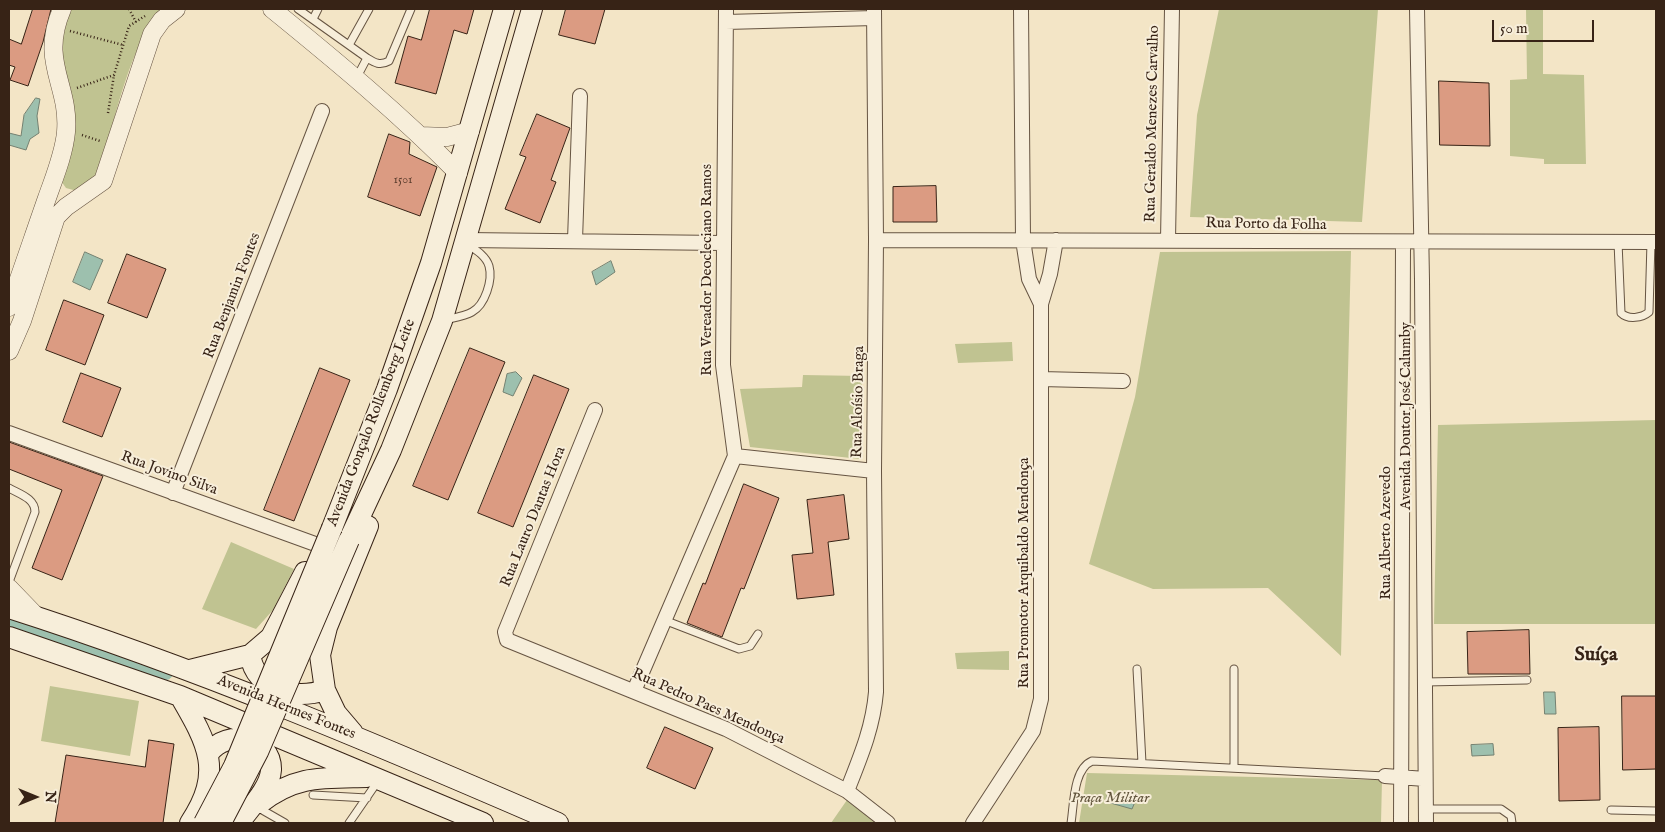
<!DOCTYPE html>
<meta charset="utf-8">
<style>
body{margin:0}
#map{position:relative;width:1665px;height:832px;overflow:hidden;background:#f3e5c6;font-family:"IM FELL English",serif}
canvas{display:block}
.frame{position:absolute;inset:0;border:10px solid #372316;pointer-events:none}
.north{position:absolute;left:10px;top:772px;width:50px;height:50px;-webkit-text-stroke:4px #f7eeda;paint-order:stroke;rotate:90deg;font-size:14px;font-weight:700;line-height:20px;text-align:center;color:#372316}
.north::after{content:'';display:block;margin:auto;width:18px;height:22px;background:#372316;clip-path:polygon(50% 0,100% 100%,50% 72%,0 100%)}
.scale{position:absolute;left:1492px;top:20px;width:102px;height:22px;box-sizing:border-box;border:2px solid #372316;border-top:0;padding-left:6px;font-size:15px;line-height:18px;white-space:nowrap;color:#372316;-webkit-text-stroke:4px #f7eeda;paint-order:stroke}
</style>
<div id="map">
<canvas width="1665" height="832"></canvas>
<div class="frame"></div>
<div class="north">N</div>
<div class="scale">50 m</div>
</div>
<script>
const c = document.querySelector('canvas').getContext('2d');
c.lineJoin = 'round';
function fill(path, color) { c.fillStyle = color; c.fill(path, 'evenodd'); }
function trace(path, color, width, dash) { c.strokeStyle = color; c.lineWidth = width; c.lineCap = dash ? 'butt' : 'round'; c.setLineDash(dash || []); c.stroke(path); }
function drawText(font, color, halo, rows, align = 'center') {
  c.font = font + ' "IM FELL English",serif'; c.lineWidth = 4; c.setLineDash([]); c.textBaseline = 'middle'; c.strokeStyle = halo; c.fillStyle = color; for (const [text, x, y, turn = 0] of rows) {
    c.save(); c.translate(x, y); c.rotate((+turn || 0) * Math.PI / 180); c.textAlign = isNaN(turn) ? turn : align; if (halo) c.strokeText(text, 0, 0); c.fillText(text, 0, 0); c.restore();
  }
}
const green = new Path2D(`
 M69,9H164C130,38 111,134 99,178L77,191L66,188L61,181L58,54Z
 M1219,9H1378L1362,222L1190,217L1197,115Z
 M1526,9H1543V74L1584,75L1586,164H1544V159L1510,156V80L1527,79Z
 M1351,251L1341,656L1268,588L1153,589L1089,564L1135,397L1160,252Z
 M1012,342L1013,361L958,363L955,344Z
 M803,375L862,376L860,459L750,447L740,389L802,387Z
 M1656,420V624H1434L1438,425Z
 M231,542L294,569L273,610L256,629L202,609Z
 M1009,651V670L957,669L955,653Z
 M50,686L139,701L130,756L41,741Z
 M1087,773L1382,780L1381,823H1079Z
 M847,800L877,823H831Z`);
const water = new Path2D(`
 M36,98L40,99L37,116L39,133L30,139L26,150L9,145V133L21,136L24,115Z
 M85,252L103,260L90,290L73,282Z
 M611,261L615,272L596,285L592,272Z
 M516,372L522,378L513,396L503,392L507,374Z
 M1544,692H1555L1556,714H1545Z
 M1493,744L1494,755L1472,756L1471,745Z
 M1133,794L1135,802L1132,809L1107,802V796Z`);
const canal = new Path2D(`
 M9,623L166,673`);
const building = new Path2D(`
 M33,9H51L43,42L28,86L10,80L15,67L9,65V39L21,44Z
 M430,9H474L467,34L454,30L436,94L395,83L408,36L421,40Z
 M566,9H605L595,44L559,35Z
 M1439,81L1489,83L1490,146L1440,145Z
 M537,114L570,128L551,180L556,182L540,223L505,209L526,157L520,155Z
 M389,134L410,142L409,154L437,167L420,216L368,197Z
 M936,186L937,222H893V187Z
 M127,254L166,269L147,318L108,303Z
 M64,300L104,315L85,365L46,350Z
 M470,348L505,362L448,500L413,486Z
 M320,368L350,380L294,521L264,510Z
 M81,373L121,388L102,437L63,422Z
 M534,375L569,389L513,527L478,513Z
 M9,442L103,476L62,580L32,568L62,490L9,469Z
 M744,484L779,498L744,589L741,588L722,637L687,623L703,583L705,584Z
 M844,495L849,539L828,542L834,595L797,599L792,555L813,553L807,500Z
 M1529,630L1530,674H1468L1467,632Z
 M1622,696H1656V769L1623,770Z
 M665,727L713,748L695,789L647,768Z
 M1599,727L1600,800L1559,801L1558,728Z
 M149,740L174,744L163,823H55L66,755L145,767Z`);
const path = new Path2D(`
 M129,9L136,22
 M70,31L123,45
 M77,88L114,75L129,26L145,16
 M108,113L114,75
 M82,135L100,141`);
const service = new Path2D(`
 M298,9L367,58L357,77
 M313,19L318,9
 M349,45L369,9
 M367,58C375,63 380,66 389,61L411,9
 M1618,242L1621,313C1628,320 1642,318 1649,312L1651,242
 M445,320C453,318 465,316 472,312C485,305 493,280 489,266C486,256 476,250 467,244
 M9,488C19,494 35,498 35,512L9,582
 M664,620L739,649L750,646L758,634
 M1137,669L1142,763
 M1234,669V768
 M1425,682L1527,680
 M313,795L367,798
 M257,807L285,823
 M1426,809H1501L1511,816L1512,823
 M1611,810L1656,811
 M349,823L378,781
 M1071,823C1074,805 1073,769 1092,761L1385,776`);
const minor = new Path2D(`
 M1021,9L1023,240L1029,279L1041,304
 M1417,9L1422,280L1426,823
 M726,22L874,18
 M466,240L722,243
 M575,240L580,96
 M876,240L1656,242
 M1168,240L1172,9
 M1041,379L1123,381
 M595,410L505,632L507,640L726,729L847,791L888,823
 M9,433L318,545
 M735,456L874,471
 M173,493L322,111
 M634,691L735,456L723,365L726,9
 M1385,776L1425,779
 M847,791C860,758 873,728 876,692L874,471L876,240L874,9
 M973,823L1033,731L1041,699V304L1050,274L1056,240
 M1401,823L1403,242`);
const tertiary = new Path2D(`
 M272,9C336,61 400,114 458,173
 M421,136L447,137L470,131
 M9,307C22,271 34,235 47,198C54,178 64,154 66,132C70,84 39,63 62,9
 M9,351L22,321L56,217L66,207L103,181L152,34L162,20L176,9
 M9,588L37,617`);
const secondary = new Path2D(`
 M332,528L387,389L431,263L504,9
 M349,540L391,450L442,321L532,9
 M9,608C197,668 376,744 558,823
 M9,637L180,696L483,823
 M250,655C256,691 295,700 325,690
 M190,670L250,655L271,637L305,572
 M180,696C208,744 224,772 190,823
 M353,733L336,713L325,690L320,655L327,627L368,526
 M209,753C227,728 272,737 271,770C270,788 249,809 239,823
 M260,803C296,775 322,778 367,777`);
const secondaryBridge = new Path2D(`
 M204,823L234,766L332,528
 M221,823L258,752L349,540`);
const numberNames = [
 ["1501",403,181]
];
const streetNames = [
 ["Rua Geraldo Menezes Carvalho",1153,124,-89],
 ["Rua Porto da Folha",1266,225,1],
 ["Rua Vereador Deocleciano Ramos",708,270,-90],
 ["Rua Benjamin Fontes",233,296,-69],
 ["Rua Aloísio Braga",859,402,-89],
 ["Avenida Doutor José Calumby",1407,416,-90],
 ["Avenida Gonçalo Rollemberg Leite",372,423,-69],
 ["Rua Jovino Silva",169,474,20],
 ["Rua Lauro Dantas Hora",534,517,-68],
 ["Rua Alberto Azevedo",1387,533,-90],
 ["Rua Promotor Arquibaldo Mendonça",1025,573,-90],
 ["Rua Pedro Paes Mendonça",708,707,24],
 ["Avenida Hermes Fontes",286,708,22]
];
const parkNames = [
 ["Praça Militar",1110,799]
];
const districtNames = [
 ["Suíça",1596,656]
];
fill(green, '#c0c391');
fill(water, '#9dc0ae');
trace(water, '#748171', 1);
trace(canal, '#9dc0ae', 14);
fill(building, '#db9b82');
trace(building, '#372316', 1);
trace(service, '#665442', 9);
trace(minor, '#665442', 16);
trace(tertiary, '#665442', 19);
trace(secondary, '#372316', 22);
trace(path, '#372316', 2.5, [1, 2.5]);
trace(service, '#f7eeda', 7);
trace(minor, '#f7eeda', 14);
trace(tertiary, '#f7eeda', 18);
trace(secondary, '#f7eeda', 20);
trace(secondaryBridge, '#372316', 22, []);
trace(secondaryBridge, '#f7eeda', 20);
drawText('12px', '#604131', null, numberNames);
drawText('15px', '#372316', '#f7eeda', streetNames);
drawText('italic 15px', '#60533b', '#f7eeda', parkNames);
drawText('bold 20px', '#372316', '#f7eeda', districtNames);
</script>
